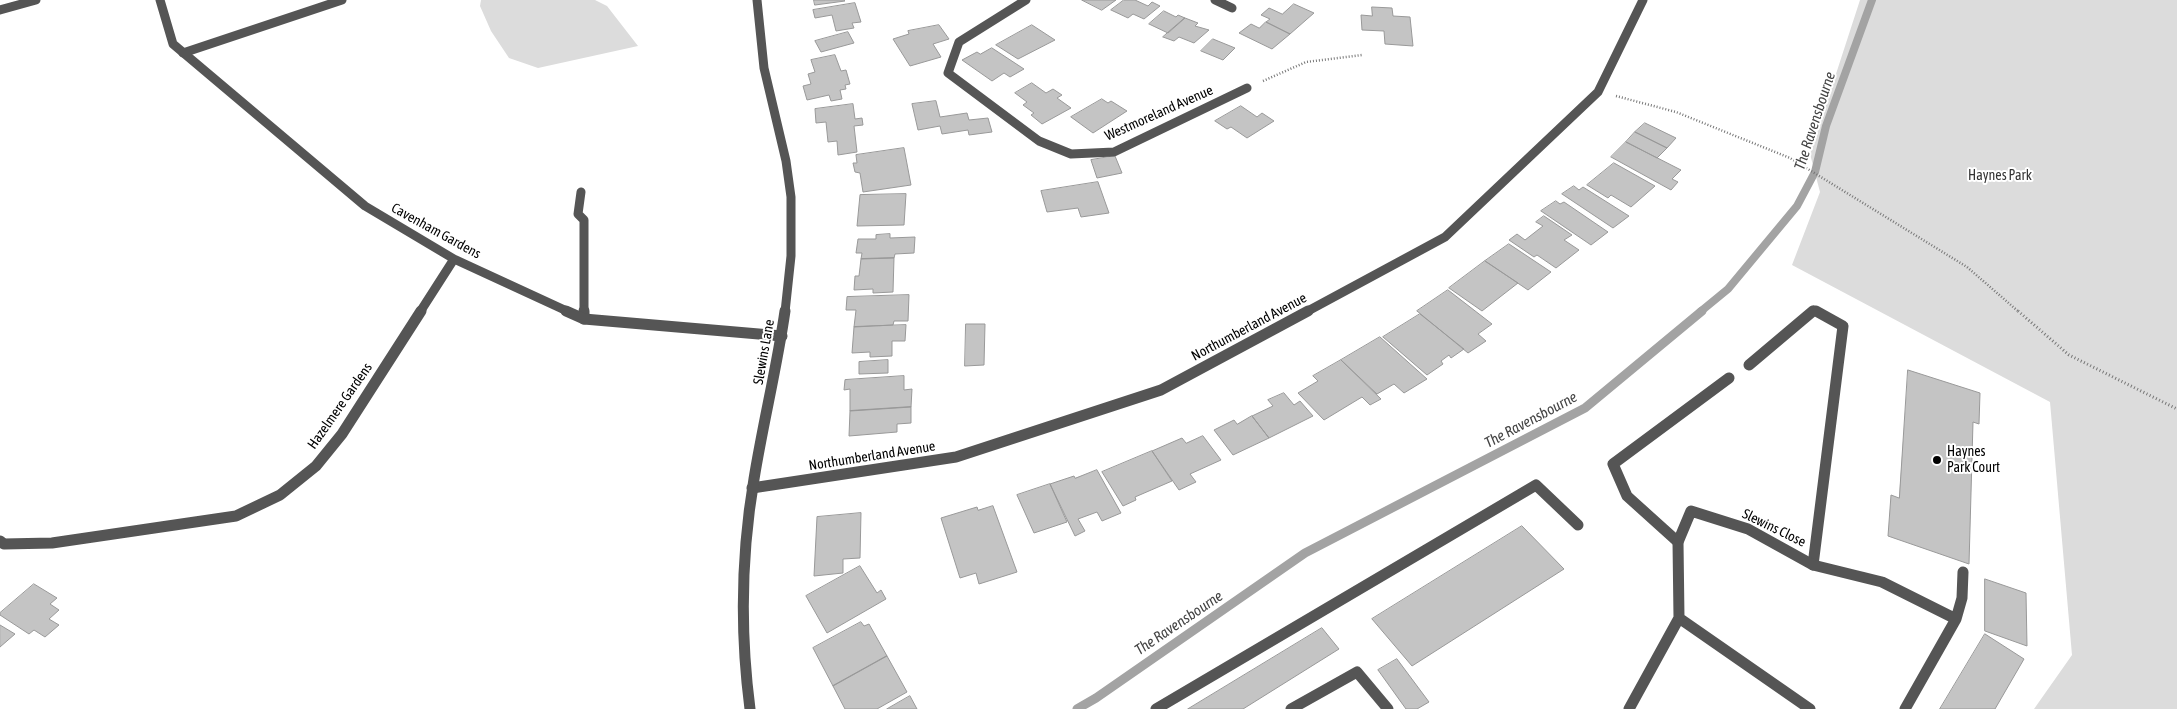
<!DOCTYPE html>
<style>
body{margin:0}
canvas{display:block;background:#fff}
</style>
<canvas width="2177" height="709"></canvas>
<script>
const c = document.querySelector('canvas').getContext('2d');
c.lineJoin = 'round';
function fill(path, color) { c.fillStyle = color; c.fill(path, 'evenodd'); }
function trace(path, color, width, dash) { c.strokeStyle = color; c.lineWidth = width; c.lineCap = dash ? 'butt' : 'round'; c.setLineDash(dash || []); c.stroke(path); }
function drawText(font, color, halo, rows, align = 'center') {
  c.font = font + ' "Asap Condensed",sans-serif'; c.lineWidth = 4; c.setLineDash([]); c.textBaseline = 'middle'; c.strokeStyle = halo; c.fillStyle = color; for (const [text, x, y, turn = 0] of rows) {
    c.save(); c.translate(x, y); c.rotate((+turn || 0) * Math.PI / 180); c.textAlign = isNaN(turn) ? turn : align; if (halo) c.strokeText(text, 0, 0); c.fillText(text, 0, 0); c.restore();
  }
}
const green = new Path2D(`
 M481,0H595L607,6L638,46L538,68L509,58L491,31L480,6Z
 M1860,0H2177V709H2034L2072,655L2050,402L1792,265L1820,192L1810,154Z`);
const streamFar1 = new Path2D(`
 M1700,312L1728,289L1797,206L1815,172L1826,126L1872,0`);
const stream = new Path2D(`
 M1077,709L1096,698L1305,553L1585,408L1702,311`);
const building = new Path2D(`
 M814,0H844L845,1L815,5Z
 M1082,0H1116L1102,10Z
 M1124,0H1135L1148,6L1152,2L1160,6L1144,19L1133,14L1128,18L1111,10Z
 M855,3L861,22L852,23L854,28L836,31L832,15L815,18L813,10Z
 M1294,4L1314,13L1290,34L1266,22L1270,19L1261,15L1269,8L1282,14Z
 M1372,7L1392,8L1393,16L1410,17L1413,46L1385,44L1384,31L1362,30L1361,15L1372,16Z
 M1164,11L1176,17L1178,15L1185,18L1168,33L1149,24Z
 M1185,18L1198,23L1195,26L1209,30L1194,43L1179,37L1174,41L1163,37Z
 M1266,22L1290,34L1272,49L1239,33L1251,24L1259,28Z
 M939,25L949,39L933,44L941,57L910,66L893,39L909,34L908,31Z
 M1032,25L1055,40L1018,59L996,45Z
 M848,32L854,43L821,52L815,41Z
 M1213,39L1235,48L1223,60L1201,51Z
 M992,48L1024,69L1010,77L1004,73L992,81L962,60L977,52L980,54Z
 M835,55L841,71L846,70L850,84L845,85L846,89L840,90L842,99L831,101L829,95L807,100L803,86L811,84L808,74L815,72L811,60Z
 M1032,83L1046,93L1053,89L1062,95L1057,98L1071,108L1042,124L1031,115L1034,113L1023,105L1027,102L1015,93Z
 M1102,99L1108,103L1111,101L1127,111L1093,133L1071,117Z
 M936,101L940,117L967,113L969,120L988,118L992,132L969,135L968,130L942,134L940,126L918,130L912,104Z
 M853,104L855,119L862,118L863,125L854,126L857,152L838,155L837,141L828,142L826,122L816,123L815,109Z
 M1241,106L1257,117L1262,113L1274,121L1247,138L1231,127L1227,129L1215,121Z
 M1645,123L1676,138L1667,148L1635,132Z
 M1635,132L1667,148L1657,158L1626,142Z
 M1626,142L1681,170L1672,179L1678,182L1671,190L1611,157Z
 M904,148L911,185L863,192L860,173L855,172L853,163H857L856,155Z
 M1115,156L1122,173L1097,178L1091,160Z
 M1614,163L1655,186L1631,207L1611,195L1608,198L1587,185Z
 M1098,182L1109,213L1081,217L1078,208L1047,212L1041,191Z
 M1574,186L1579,190L1583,187L1629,216L1613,228L1562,194Z
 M906,194L904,225L857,226L860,195Z
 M1556,201L1560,204L1564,202L1608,232L1591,245L1541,211Z
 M1544,216L1572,235L1564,240L1579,250L1556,268L1537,255L1534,257L1509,240L1517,234L1525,240L1543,226L1536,222Z
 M890,234V238L915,237L914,253L895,254L894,258L861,259L862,253H856L858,239H876V235Z
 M1509,244L1551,272L1528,290L1485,261Z
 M894,258L893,292L873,293V289L854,290L855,276H859L861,259Z
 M1485,261L1518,283L1482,311L1449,288Z
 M1448,290L1492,324L1478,334L1486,341L1468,353L1417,311Z
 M909,295L908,321H894L893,325L854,327L856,310H846L847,297Z
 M1420,314L1464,349L1451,358L1449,355L1441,361L1443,364L1427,375L1383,337Z
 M966,324H985L984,365L965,366Z
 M906,325L905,341H892V356L870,357V352L852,353L854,327Z
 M1380,337L1427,379L1404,393L1394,384L1377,394L1341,360Z
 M888,360V373L859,374V362Z
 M1341,360L1381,399L1370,405L1362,397L1324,420L1298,393L1318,381L1313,376Z
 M1908,370L1980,393L1979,424L1973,422L1969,564L1888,536L1891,495L1899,498Z
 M904,376V390L912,389L911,407L850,411V389L844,390L845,380Z
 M1284,393L1294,405L1300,401L1313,416L1269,438L1252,416L1273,406L1268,400Z
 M911,407V423L897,424V432L849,436L850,411Z
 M1252,416L1269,438L1233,455L1214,430L1234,420L1237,424Z
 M1203,436L1221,460L1190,474L1196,482L1179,490L1152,451L1182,438L1186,443Z
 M1152,451L1172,481L1135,497L1136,500L1123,506L1102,472Z
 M1097,470L1121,513L1102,521L1097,512L1078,519L1085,531L1075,536L1050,484L1074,476L1075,478Z
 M1050,484L1067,522L1034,533L1017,495Z
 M993,506L1017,572L979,584L976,573L960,578L941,518L977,507L978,510Z
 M861,513L860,558L843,559V573L814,576L817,517Z
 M1522,526L1564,569L1412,666L1372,619Z
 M860,566L877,593L881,590L886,599L827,633L806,596Z
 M1985,579L2026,593L2027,646L1985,631Z
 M34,584L57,598L50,604L59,610L49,619L59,625L45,637L34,630L29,634L0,615V613Z
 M861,622L864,626L869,624L887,656L833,686L813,648Z
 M0,625L15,634L0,647Z
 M1322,628L1339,649L1243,709H1188Z
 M1985,634L2024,659L1995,709H1940Z
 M887,656L907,692L877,709H845L833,686Z
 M1397,659L1429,702L1417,709H1406L1378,670Z
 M910,696L917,709H887Z`);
const pathFar1 = new Path2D(`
 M1263,81L1306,62L1362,55
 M1616,96L1676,112L1790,158L1967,267L2019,312`);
const path = new Path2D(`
 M2018,311L2069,355L2177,409`);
const serviceFar1 = new Path2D(`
 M183,53L342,0
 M581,192L578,214L584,220V312
 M1811,312L1814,310L1818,312`);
const service = new Path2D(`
 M584,311V319
 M1749,365L1813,311
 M1678,542L1627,496L1613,464L1729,378
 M1813,565L1843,326L1816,311
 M1156,709L1536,485L1578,525
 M1291,709L1357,672L1388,709`);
const minorFar1 = new Path2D(`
 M160,0L173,44L365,206L454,259L569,312
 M1026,0L959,42L948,73L1039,141L1071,154L1114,152L1247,88
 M1215,0L1232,8
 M420,312L454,259
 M1306,312L1445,237L1598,92L1643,0`);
const minor = new Path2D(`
 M566,311L584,319L782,336
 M752,488L956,457L1161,390L1308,311
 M0,541L4,544L52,543L236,516L280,495L316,466L342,434L421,311
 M1679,618L1810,709
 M1629,709L1679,618L1678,542L1691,511L1748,529L1813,565L1882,582L1956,619
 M1905,709L1956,619L1962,598L1963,572`);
const tertiaryFar1 = new Path2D(`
 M757,0L764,68L786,161L791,197V256L785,312
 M0,10L36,0`);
const tertiary = new Path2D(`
 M750,709C740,632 741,556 754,479C763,423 777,367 785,311`);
const markers = [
 [1937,460,5,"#000"]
];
const streetNames = [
 ["Westmoreland Avenue",1159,113,-24],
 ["Cavenham Gardens",436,231,29],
 ["Northumberland Avenue",1249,327,-28],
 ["Slewins Lane",764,352,-80],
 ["Hazelmere Gardens",340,406,-55],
 ["Northumberland Avenue",872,456,-9],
 ["Slewins Close",1774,528,26]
];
const parkNames = [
 ["Haynes Park",2000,176]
];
const poiNames = [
 ["Haynes",1947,452],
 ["Park Court",1947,468]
];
const waterNames = [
 ["The Ravensbourne",1815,121,-72],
 ["The Ravensbourne",1531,420,-28],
 ["The Ravensbourne",1179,623,-34]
];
fill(green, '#dcdcdc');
trace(streamFar1, '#a3a3a3', 8);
trace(stream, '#a3a3a3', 9);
fill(building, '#c4c4c4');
trace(building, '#999', 1);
trace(pathFar1, '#777', 2.5, [1, 2]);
trace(path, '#777', 3, [1, 2.5]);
trace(serviceFar1, '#555', 9);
trace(service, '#555', 11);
trace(minorFar1, '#555', 9);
trace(minor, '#555', 11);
trace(tertiaryFar1, '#555', 9);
trace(tertiary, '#555', 11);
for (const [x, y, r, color] of markers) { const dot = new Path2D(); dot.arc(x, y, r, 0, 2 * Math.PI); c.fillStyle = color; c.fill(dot); trace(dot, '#fff', 2); }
drawText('14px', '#000', '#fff', streetNames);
drawText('14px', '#333', '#fff', parkNames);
drawText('14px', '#000', '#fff', poiNames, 'left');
drawText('italic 15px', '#444', '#fff', waterNames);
</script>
